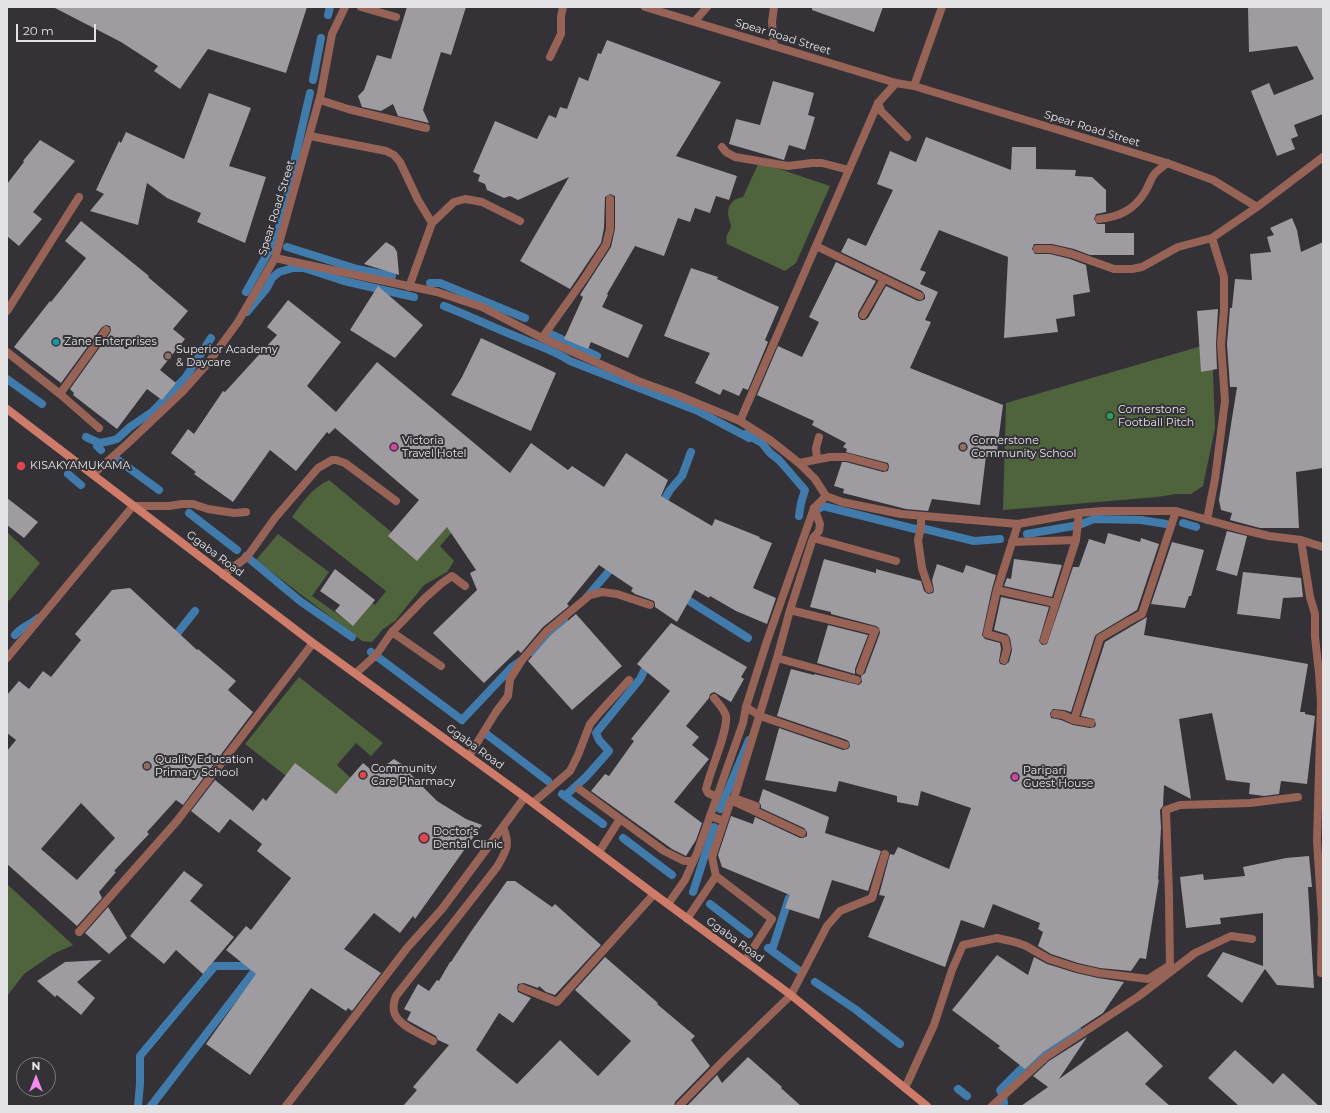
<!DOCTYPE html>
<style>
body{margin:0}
#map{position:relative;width:1330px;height:1113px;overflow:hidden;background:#343237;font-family:Montserrat,sans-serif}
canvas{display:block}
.frame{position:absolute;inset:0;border:8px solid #e3e3e6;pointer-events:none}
.north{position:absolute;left:16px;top:1057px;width:40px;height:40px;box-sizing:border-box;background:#343237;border:1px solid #7a797d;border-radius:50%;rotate:0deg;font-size:11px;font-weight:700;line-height:16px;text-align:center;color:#e3e3e6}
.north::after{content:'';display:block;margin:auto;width:14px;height:18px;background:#f28af2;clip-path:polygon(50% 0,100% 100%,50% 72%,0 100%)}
.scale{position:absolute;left:16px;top:24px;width:80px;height:18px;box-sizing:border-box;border:2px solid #e3e3e6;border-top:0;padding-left:5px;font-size:12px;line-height:14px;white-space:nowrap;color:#e3e3e6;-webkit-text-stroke:3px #343237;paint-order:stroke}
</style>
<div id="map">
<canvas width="1330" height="1113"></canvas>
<div class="frame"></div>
<div class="north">N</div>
<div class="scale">20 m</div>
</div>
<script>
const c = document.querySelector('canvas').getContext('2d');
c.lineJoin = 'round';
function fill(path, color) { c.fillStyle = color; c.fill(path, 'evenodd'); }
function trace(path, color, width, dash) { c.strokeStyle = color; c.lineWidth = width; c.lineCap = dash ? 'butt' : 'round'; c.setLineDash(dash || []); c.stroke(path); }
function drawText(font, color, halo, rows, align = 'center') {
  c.font = font + ' Montserrat,sans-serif'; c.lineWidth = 4; c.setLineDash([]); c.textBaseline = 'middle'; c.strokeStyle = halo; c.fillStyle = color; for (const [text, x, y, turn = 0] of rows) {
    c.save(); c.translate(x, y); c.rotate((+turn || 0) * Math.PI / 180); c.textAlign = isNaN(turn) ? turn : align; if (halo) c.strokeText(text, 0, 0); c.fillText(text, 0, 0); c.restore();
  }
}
const green = new Path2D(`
 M759,162L830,186L796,263L785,271L727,244C725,233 730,233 731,226C731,223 729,221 729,219C726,207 731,199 743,197Z
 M1212,343L1215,428L1203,486L1191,494H1176L1157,497L1003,510L1006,403Z
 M329,480L419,555L448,524L453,531L440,546L454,561L447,572L424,585L395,621L383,629L372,642L362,641L256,560L278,534L329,572L312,596L353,625L371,602L375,605L386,591L292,517C302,503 312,488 329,480Z
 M7,532L40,563L10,600L7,601Z
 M299,677L383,743L371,756L356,743L337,765L354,781L342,795L337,792L331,801L348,824L245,744Z
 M7,884L73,945L53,954L24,974L7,996Z`);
const stream = new Path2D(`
 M328,15L330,7
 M313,80L321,38
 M287,247L357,269L392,276
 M430,283H440L525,318
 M246,292L273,244L279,228L310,93
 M444,306C470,316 494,328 520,338C538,346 554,350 570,361L698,411L749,438
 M247,312L267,288L272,278L279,272L293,268H304L344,281L414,297
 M549,333L597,356
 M7,379L42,404
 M746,434L762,443L770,453L779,460L805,490L801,503L799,516
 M86,437L99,443L97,446L101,450
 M99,443L110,441L117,439L130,427L152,412L186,377L211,338
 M118,460L159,490
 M68,474L81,485
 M660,507L670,490L682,476L691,452
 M189,513L237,550
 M813,516L815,511L823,506L915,529L921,528L974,541L1000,539
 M1183,523L1196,527
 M1027,534L1079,525L1094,519L1141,520L1166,524
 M246,556L300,601L352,637
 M680,595L748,638
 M586,598L615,564
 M15,635C21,627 30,625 38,618
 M172,640L195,611
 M371,652L462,720L458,717
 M532,652L545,641L564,621
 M462,720L512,667L522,660
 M485,733L548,781
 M562,794L603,824
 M565,796L586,777L609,751L599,740L596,733L640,679L645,669L647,662
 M720,809L749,740
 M623,838L672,875
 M693,892L714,827
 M710,904L749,934
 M768,948L798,970
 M772,950L789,898
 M815,982L855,1009L900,1044
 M958,1089L967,1096
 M138,1106L140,1084V1056L215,966H252L256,963
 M151,1106L256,969
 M1002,1106L1004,1103L1003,1096L1000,1090L1020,1070L1033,1059L1050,1049L1077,1029`);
const building = new Path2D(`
 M53,7H307L286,73L208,49L180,89L154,71L158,66L121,42Z
 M407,7H466L451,55L441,52L423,110L429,123L398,116L393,104L381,111L362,107L358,96L364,90L377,55L391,59Z
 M812,7H883L874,32L812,10Z
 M1248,7H1323V114L1294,125L1298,136L1291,139L1295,149L1277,156L1251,91L1269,83L1274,95L1314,79L1297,46L1249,52Z
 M607,40L721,82L676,156L737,176L729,200L716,196L710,213L695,208L690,222L678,218L664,256L635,246L607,294L608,295L602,307L643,325L628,358L591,342L588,349L564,339L583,297L580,295L611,247L615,229V196L610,194L605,197L604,228L601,243L570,289L520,261L569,177L518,200L510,196L504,198L487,190L485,184L478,181L480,175L473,172L495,121L537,139L549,115L556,118L560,107L567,109L579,77L588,81L598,53L601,54Z
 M773,81L814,93L808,115L815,117L805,150L789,145L784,160L729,144L736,119L760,125Z
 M209,93L251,108L229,166L266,177L245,243L197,222L201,213L167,198L147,183L138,225L90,211L104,194L96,190L119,141L121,143L126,132L184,159Z
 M926,137L1011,170L1012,147H1036V169L1076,170L1075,176L1092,177L1106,190V212L1096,214L1094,219L1097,224H1105V233H1134V255H1090L1074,249L1052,244H1034L1032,249L1035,254H1050L1070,259L1086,265L1090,292L1073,295L1075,316L1056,319L1058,332L1004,338L1008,257L939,230L920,270L926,272L920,284L938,292L925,320L931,322L910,368L1003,405L996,458L986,456L980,505L932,499L928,511L906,509L843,493L844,489L834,486L842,462H846L883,472L888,471L889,466L888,463L846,452L847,449L843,447L846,443L812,425L814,421L757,395L778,346L802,357L819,322L809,317L836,262L876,281L858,313V317L861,320H865L868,318L886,286L918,301H921L925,299V295L922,291L841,252L848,238L866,246L893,190L877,184L890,151L916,162Z
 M40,140L75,161L33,212L42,219L19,246L7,236V184L24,162L23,161Z
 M1292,218L1297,230L1301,252L1323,242V468L1296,472L1299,528H1260L1230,520L1232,513L1221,510L1219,500L1237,387H1230L1227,344L1230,308H1232L1235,279L1252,280L1250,254L1271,252L1267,237L1274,235L1270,228Z
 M81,221L149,276L148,277L188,311L173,329L185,339L160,370L176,383L162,400L147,389L117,429L73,395L74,393L70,389L110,333L111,330L110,326L106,325L102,327L61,383L14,347L50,301L51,302L86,258L65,241Z
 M386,242L394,247L397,252L399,275L364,264Z
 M691,268L718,277L717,279L779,307L765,340L768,342L748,390L743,388L739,396L723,389L720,395L695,383L710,353L664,336Z
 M378,286L423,325L395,358L350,330Z
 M288,300L341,342L307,386L336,412L377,362L510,473L531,443L568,470L572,466L604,487L626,453L668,480L661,496L712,526L715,519L760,537L759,538L772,543L753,588L776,598L767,624L736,611L710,596L709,598L695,590L677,622L655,607V604L654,601L635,594L631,591L633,588L599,565L567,604L569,606L543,627L521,653L518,650L484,683L433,633L477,590L470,573L476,570L447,527L417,561L388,536L419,500L335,428L329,434L327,432L296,471L270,450L233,502L194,474L196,472L171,453L188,429L194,434L223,391L225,392L277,335L267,327Z
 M1218,309L1216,344L1217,369L1201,372L1197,311Z
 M481,338L556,373L531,431L451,395L462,377Z
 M7,498L38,522L24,538L7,525Z
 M1227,531L1247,536L1237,576L1216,570Z
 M1108,533L1140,542L1141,538L1159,544L1137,610L1097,634L1095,636L1071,712L1064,710L1053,709L1050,713L1051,718L1061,720L1073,725L1090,728L1095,727L1096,724L1094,719L1081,716L1105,642L1147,617L1144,635L1308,664L1300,712H1305V714L1315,716L1307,784L1281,781L1279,794L1264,796L1249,794L1250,783L1226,780L1212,713L1179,719L1191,799L1164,785L1163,806L1160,810L1161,828L1158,880L1159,879L1146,959L1140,958L1131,971L1100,968L1078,963L1051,954L1038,946L1043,932L1038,929L1040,923L993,904L984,928L961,920L945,967L868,937L885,896L879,895L890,854L894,855L898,847L949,869L971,808L921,791L918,806L897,802V796L839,781L836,792L765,780L779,728L843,750L848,749L850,746L849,742L847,740L777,716L791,669L814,675V674L859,685L862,682L861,676L865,673L880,633L879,628L876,626L831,614V612L810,607L824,559L876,573V569L921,581L924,591L928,594L933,593L934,590L932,580L937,564L963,573L966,565L996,575L992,589L982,635L985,639L1000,643L1001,649L999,661L1000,664L1005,665L1009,662L1012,650L1010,638L1007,634L994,630L1001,597L1049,607L1039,641L1042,645L1047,644L1073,567H1079L1089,539L1105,544Z
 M1172,542L1204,550L1191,596H1189L1185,608L1151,604Z
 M1014,559L1062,565L1052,597L1004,586L1007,578L1011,579Z
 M335,569L375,600L353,626L335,611L340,605L320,591Z
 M1243,572L1301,578L1303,597L1283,598L1280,619L1237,614Z
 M130,588L197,650L198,649L236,681L228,690L253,712L183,805L176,800L147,832L149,834L114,871L116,872L99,892L102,898L77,926L7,864V751L16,740L7,733V695L19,681L29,689L43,671L51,677L81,640L75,634L112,590ZM81,803L115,838L77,880L41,849Z
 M576,614L622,666L572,710L528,661L551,635Z
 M671,623L747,667L741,677L744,679L731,702L714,692L710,694L709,698L686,726L699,737L692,745L709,759L674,802L702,823L696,840L686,856L672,849L591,791L605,774L609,776L634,741L631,739L670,691L637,664Z
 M828,625L868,635L855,669V674L817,663Z
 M394,759L403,765L416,780L437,801L466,819L482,825L415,919L413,916L400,933L374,913L344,949L381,973L352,1011L348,1008L346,1011L311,988L250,1075L206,1044L256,974L226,950L246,926L251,930L291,878L257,851L262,844L230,819L219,833L191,811L215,780L253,811L263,798L266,801L295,763L336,794L363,763L375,773Z
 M763,789L829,817L825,833L881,851L868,891L832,880L819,919L785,908L790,895L722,867L718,855L731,816L753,824L755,817L800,838H803L807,836V832L804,828L761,808V805L759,802Z
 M1309,856L1312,887H1308L1314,988L1277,985L1265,969L1242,1003L1207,976L1223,952L1263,966V913L1220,918L1221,924L1186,928L1180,877L1203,874L1204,880L1245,876L1243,867L1286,858Z
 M184,871L203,885L190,901L234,937L203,974L176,950L164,964L130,936Z
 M507,881H515L552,907L555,904L601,945L555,995L546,992L539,986L538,988L524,983L518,984L517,988L518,992L531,998L513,1023L499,1013L476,1050L517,1084L560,1040L598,1076L631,1041L575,990L605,957L658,1003L657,1004L695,1036L691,1040L710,1066L675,1102L674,1106H403L417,1090L413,1087L449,1045L438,1040L436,1036L407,1020L411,1012L404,1009L418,984L429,991L437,980L439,981L450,962H451L470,933Z
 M108,907L127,938L109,954L85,933Z
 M997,955L1028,975L1034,957L1047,964L1076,973L1098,978L1124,982L1103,1013L1043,1052L1025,1069L998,1048L1000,1046L952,1010Z
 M102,960L77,982L95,998L81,1015L57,995L55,997L37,981L65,962Z
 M1127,1031L1163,1066L1145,1084L1170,1106H1021L1048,1087L1033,1076L1049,1061L1087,1037L1059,1079Z
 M1235,1050L1273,1084L1283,1073L1319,1106H1239L1208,1078Z
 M748,1057L782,1087L781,1088L801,1106H687L717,1075L722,1083Z`);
const lane = new Path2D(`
 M361,7L396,17
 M774,7L772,22L774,46
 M695,21L707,7
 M550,57L561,34V16L563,7
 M320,100L348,109L426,128
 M878,103L881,111L907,137
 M310,136L386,151L394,155L400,162L418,200L432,223
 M722,147L726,152L735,157L788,166L812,163H822L849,170
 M1099,219C1119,217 1134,210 1145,192C1148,187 1150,181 1153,176C1156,171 1163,167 1167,163
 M1037,249H1051L1072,254L1114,269H1132L1142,267L1178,247L1212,238
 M409,287L432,223L454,202L465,199L482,202L520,221
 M863,315L884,279
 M542,338L584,279L606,245L610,229V199
 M817,459L816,448L819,437
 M799,463L830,457H847L884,467
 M133,506H169L182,504H193L208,509L234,513L246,512
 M921,516V528L918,540L922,568L929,589
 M813,538L896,561
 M1012,542L1076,540
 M223,575L247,557L275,518L318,468L332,460H336L345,463L396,501
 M997,590L1055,603
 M790,610L875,631L860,671
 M392,632L441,666
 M1044,640L1076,540L1079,513
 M777,658L857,680
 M1004,660L1007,649L1005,639L987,634L997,590L1018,524
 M356,673L376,655L392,632L425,598L442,583L452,576L465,586
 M714,698C718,703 724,709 726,716C728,731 710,771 706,789L708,793L717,797
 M746,707L760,716L845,745
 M1055,714L1063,715L1074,720L1091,723
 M1074,720L1100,638L1129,621
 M469,756L496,712L508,696L510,679L522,660L547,631L590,595L602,592L617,594L650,605
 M579,789L664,851L684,861H693
 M533,803L570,771L578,755L590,724L600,712L629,680
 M756,806L734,798L777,658L790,610L813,538L819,531L820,524L814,508
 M710,816L724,821
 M599,852L620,819
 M716,876L772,919L745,961
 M687,919L716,876L712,857L731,800L802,833
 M522,988L557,1002L654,894
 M791,995L827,926L840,911L872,898L885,854
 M433,1041C421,1034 396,1025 394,1011C393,1006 394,1001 396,996L497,867C506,851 511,845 503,827
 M905,1088L934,1025L952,970L963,945L997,938L1015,942L1026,946L1049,959L1077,968L1099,973L1148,979L1170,965`);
const street = new Path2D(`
 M645,7L896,83L914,86L1167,163L1213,180L1257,207
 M914,86L942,7
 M816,246L920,296
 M275,258L437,292L482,307L542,338L638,381L677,395L740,421L770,440L799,463L815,479L826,496L842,502L901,514L1018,524L1079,513L1102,511H1176L1240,529L1269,536L1301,540L1323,547
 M7,311L79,197
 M7,352L60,394L99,428
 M60,394L106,330
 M740,421L878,103L896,83
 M93,474L126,445L183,391L208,363L238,322L275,258L321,93L332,34L345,7
 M1207,520L1215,479L1225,401L1221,344L1224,310V277L1212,238L1257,207L1323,157
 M1301,540L1310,597L1315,614V637L1319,673L1321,702L1317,841L1322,919L1321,973
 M1129,621L1142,614L1176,511
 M7,658L133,506
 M668,904L685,880L697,853L743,723L746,707L767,641L814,508L826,496
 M79,932L177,821L313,643
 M1170,972L1169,895L1166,810L1180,805L1250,803L1298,797
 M286,1106L407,948L442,909L525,797
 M679,1106L726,1058L791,995
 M992,1106L1046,1057L1139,996L1195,953L1231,936L1252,939`);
const secondary = new Path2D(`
 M7,409L313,643L525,797L654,894L791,995L927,1106`);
const markers = [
 [56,342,4,"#0f9aa8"],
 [168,356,4,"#8d6e63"],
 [1110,416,4,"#2e9e5b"],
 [394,447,4,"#d1479c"],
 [963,447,4,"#8d6e63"],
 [21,466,5,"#e0444e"],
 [147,766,4,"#8d6e63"],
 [363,775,4,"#e0444e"],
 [1015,777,4,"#d1479c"],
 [424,838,5,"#e0444e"]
];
const streetNames = [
 ["Spear Road Street",783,37,17],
 ["Spear Road Street",1092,129,17],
 ["Spear Road Street",277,208,-73],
 ["Ggaba Road",215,554,37],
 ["Ggaba Road",475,747,36],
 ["Ggaba Road",735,940,36]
];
const poiNames = [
 ["Zane Enterprises",64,342],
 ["Superior Academy",176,350],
 ["& Daycare",176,363],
 ["Cornerstone",1118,410],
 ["Football Pitch",1118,423],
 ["Victoria",402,441],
 ["Travel Hotel",402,454],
 ["Cornerstone",971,441],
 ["Community School",971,454],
 ["KISAKYAMUKAMA",30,466],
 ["Quality Education",155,760],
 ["Primary School",155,773],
 ["Community",371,769],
 ["Care Pharmacy",371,782],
 ["Paripari",1023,771],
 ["Guest House",1023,784],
 ["Doctor's",433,832],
 ["Dental Clinic",433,845]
];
fill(green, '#4f643d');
trace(stream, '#407bab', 8);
fill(building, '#9e9ba1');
trace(lane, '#976357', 8);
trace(street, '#976357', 8);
trace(secondary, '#ce7b69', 8);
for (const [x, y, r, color] of markers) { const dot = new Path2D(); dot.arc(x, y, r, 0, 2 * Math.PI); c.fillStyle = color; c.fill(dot); trace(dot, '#343237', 1.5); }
drawText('11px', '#e3e3e6', '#343237', streetNames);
drawText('11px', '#e3e3e6', '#343237', poiNames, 'left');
</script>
